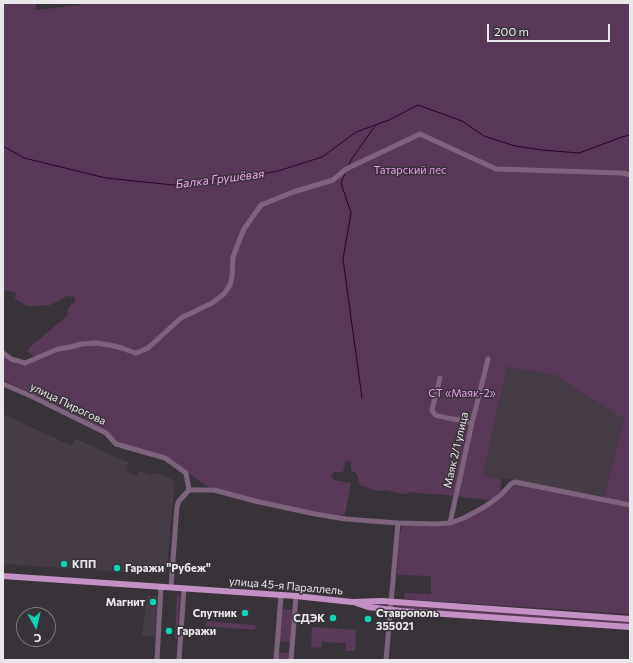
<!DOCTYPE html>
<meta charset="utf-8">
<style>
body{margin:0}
#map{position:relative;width:633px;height:663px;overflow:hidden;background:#383338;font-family:Commissioner,sans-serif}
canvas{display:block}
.frame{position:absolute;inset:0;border:4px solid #eae7ea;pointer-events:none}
.north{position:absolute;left:16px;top:607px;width:40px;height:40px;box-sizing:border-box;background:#383338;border:1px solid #7f7b7f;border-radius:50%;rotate:172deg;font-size:11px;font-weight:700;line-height:16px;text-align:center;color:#eae7ea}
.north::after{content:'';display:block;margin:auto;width:14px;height:18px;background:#0cd5b5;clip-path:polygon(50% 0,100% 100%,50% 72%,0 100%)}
.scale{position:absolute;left:487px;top:24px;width:123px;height:18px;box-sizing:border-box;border:2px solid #eae7ea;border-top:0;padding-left:5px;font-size:12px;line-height:14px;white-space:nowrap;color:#eae7ea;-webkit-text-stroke:3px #383338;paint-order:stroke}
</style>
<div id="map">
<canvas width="633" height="663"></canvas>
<div class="frame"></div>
<div class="north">С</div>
<div class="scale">200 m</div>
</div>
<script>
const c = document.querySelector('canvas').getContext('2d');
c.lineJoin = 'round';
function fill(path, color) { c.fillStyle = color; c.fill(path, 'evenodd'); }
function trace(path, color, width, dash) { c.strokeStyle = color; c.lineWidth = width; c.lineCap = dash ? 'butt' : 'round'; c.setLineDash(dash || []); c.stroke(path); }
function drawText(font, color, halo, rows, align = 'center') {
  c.font = font + ' Commissioner,sans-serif'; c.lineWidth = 3; c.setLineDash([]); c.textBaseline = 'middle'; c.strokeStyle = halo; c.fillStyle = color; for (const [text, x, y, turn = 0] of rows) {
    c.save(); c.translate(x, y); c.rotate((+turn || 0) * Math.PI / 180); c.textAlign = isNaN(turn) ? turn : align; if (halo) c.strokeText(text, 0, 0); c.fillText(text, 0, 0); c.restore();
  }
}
const built = new Path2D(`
 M507,367L555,375L624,419L604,497L513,480L483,476Z
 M3,414L72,446L73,442L76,439L129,463L126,470L136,476L139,471L151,475L152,473L164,475L175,482L166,575L3,564Z
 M147,596L158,597L155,637L142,636Z`);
const green = new Path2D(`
 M3,3H36V10L81,5L82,3H630V503L604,497L624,419L555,375L507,367L483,476L502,479L500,489L507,492C516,482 520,485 532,487L630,507V614L405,599L404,593L431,594V576L397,575L399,539L402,526C419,525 439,529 455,524C466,521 481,511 491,505L489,500L438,494L437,495L409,492L405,494H401L387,490L377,491L360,485L357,474L351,470V462L345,461L344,468L343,472H334L331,478L335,480L351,483L345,514L341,515L316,512L257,499L206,486L164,455L123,444L116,440L108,432L84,420V418L3,380V356C16,364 23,369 37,359L27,351L31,346L67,316L68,309L75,301V297L67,296L50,305L27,306L15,299L16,293L7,290L3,291Z
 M177,595L180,596L177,639H175Z
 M393,604L630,621V624L393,608Z
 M282,609L292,610L290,642L279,641Z
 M206,621L256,625L255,630L206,626Z
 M312,627L356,630L355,651H346V643L322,642L321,648L311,647Z
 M279,653H289V660H278Z`);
const stream = new Path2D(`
 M3,146L24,158L106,178L173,185L236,179L278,171L322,157L356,132L389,120L418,105L462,121L484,136L515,146L542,150L579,153L622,137L630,135
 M349,165L351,160L375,126
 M345,173L341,183L351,213L343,259L362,398`);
const minor = new Path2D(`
 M3,353L11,359L25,363L58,349L71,347L81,344L95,343L110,345L122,348L135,353L139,352L148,348L181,318L212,303L224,294L230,285L232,277L233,257L241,236L244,229L261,205L293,192L333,180L346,169L420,134L496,169L623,173L630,175
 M440,378L432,410L435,415C447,419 460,419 472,423
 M3,384L31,396L106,433L116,444L165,458L186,473L189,490
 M450,523L472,423L488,359
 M171,587L177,506L179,501L189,490H214L255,501L315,514L346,519L398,523L436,524L450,523L464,518L486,506L501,495L511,484L515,482L630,505
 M157,660L161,587
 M179,660L184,588
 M276,660L281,595
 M291,660L296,596
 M386,660L398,523`);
const major = new Path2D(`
 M3,576L296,596L352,602L382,601L630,619
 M356,603L368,607L401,611L630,627`);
const markers = [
 [64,564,4,"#0cd5b5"],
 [117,568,4,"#0cd5b5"],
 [153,602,4,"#0cd5b5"],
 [245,613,4,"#0cd5b5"],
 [333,618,4,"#0cd5b5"],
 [368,619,4,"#0cd5b5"],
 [169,631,4,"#0cd5b5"]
];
const parkNames = [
 ["Татарский лес",410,170],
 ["СТ «Маяк-2»",462,393]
];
const streetNames = [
 ["улица Пирогова",68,404,26],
 ["Маяк 2/1 улица",456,450,-77],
 ["улица 45-я Параллель",286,586,5]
];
const poiNames = [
 ["КПП",72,564],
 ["Гаражи \"Рубеж\"",125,568],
 ["Магнит",145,602,"right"],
 ["Спутник",237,613,"right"],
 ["Ставрополь",376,613],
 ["355021",376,626],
 ["СДЭК",325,618,"right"],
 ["Гаражи",177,631]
];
const waterNames = [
 ["Балка Грушёвая",220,179,-7]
];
fill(built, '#453c45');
fill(green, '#583958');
trace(stream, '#310033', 1);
trace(minor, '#7d647c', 5);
trace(major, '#c391c3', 6);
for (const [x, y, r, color] of markers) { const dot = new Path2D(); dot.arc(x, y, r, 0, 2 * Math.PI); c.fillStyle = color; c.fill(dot); trace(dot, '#383338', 1.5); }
drawText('11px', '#ec9eed', '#383338', parkNames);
drawText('11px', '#eae7ea', '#383338', streetNames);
drawText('bold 11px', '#eae7ea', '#383338', poiNames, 'left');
drawText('italic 12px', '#f1a3f1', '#383338', waterNames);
</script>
